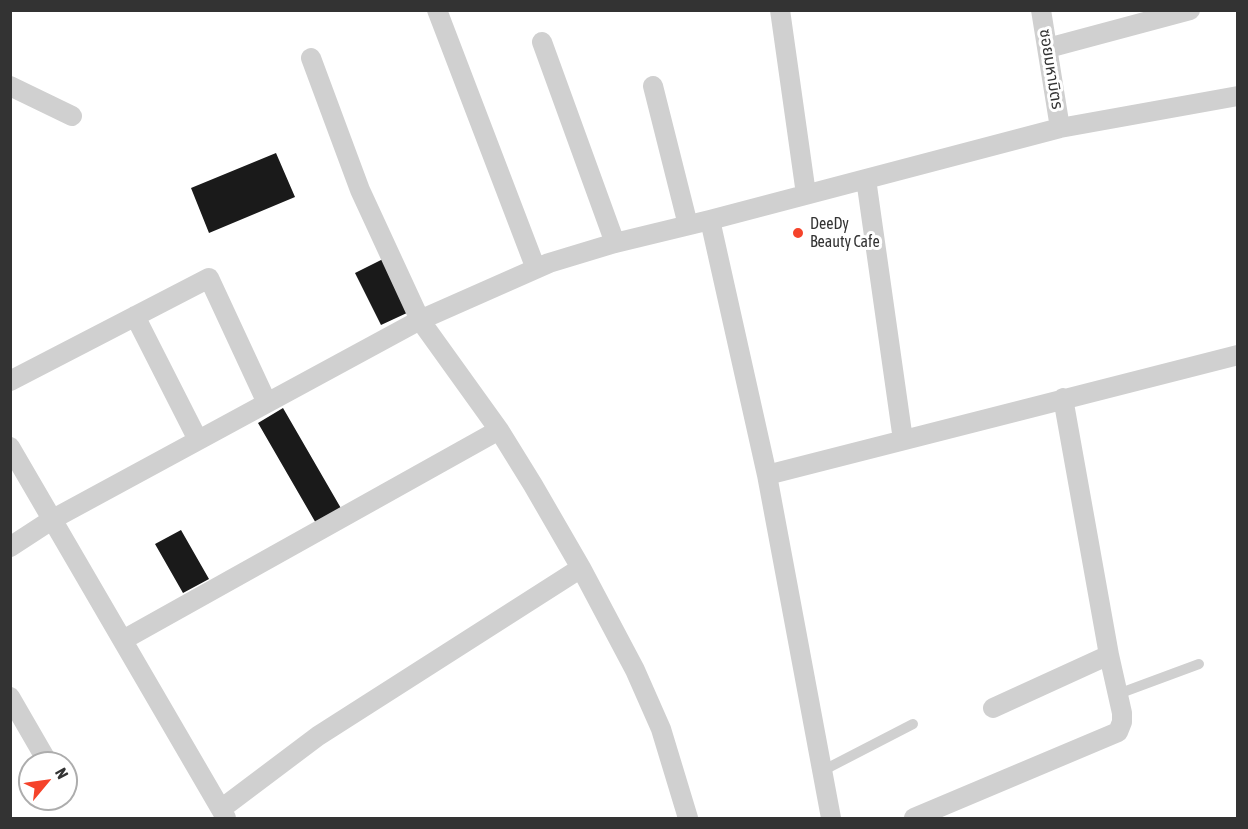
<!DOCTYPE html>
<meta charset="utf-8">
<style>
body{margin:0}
#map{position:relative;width:1248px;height:829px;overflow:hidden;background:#fff;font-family:"Asap Condensed",sans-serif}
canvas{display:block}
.frame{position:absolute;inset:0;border:12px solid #333;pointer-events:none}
.north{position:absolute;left:18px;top:751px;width:60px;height:60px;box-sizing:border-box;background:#fff;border:2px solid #adadad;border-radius:50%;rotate:61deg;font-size:16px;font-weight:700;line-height:24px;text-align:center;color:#333}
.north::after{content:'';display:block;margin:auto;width:21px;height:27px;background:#f5432a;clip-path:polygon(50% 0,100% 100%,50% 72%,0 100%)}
</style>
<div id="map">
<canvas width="1248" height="829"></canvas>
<div class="frame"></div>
<div class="north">N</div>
</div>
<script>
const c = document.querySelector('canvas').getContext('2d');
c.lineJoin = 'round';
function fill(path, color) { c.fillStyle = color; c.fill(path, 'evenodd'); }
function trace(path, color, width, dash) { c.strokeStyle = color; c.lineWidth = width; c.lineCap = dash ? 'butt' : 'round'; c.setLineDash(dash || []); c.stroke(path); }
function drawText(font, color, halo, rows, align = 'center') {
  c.font = font + ' "Asap Condensed","Noto Sans Thai",sans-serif'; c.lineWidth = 6; c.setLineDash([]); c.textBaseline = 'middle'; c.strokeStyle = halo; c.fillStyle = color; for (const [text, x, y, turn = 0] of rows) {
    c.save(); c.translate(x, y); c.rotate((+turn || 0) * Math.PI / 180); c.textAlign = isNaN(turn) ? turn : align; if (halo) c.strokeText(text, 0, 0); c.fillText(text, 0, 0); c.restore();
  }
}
const building = new Path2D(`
 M276,153L295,197L209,233L191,188Z
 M383,259L409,312L381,325L355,273Z
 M283,408L342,510L317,525L258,423Z
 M181,530L209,579L183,593L155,544Z`);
const service = new Path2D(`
 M1118,694L1199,664
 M822,771L913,724`);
const minor = new Path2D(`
 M437,10L536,269
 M780,10L806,194
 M1041,10L1060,128
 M542,42L615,243
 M1048,48L1190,10
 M311,58L360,190L420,320L499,430L533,485L581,568L635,670L661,729L688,818
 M10,86L72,116
 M653,86L688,225
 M866,179L903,440
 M710,220L767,475L831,818
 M135,316L198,440
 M10,381L209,278L267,403
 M10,447L226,818
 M767,475L1238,355
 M10,547L53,519L420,320L549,263L615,243L710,220L1060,128L1238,96
 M123,640L499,430
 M10,697L47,761
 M993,708L1109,655
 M221,809L318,736L581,568
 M914,818L1118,732L1122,722V713L1109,655L1063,398`);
const markers = [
 [798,233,6,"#f5432a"]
];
const streetNames = [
 ["ซอยมหามิตร",1051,69,81]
];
const poiNames = [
 ["DeeDy",810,224],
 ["Beauty Cafe",810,242]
];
fill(building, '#1a1a1a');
trace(service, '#d0d0d0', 10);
trace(minor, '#d0d0d0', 20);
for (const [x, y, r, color] of markers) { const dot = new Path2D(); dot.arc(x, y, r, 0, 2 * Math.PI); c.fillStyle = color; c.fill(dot); trace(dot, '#fff', 2); }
drawText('16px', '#333', '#fff', streetNames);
drawText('16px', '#333', '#fff', poiNames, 'left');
</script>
